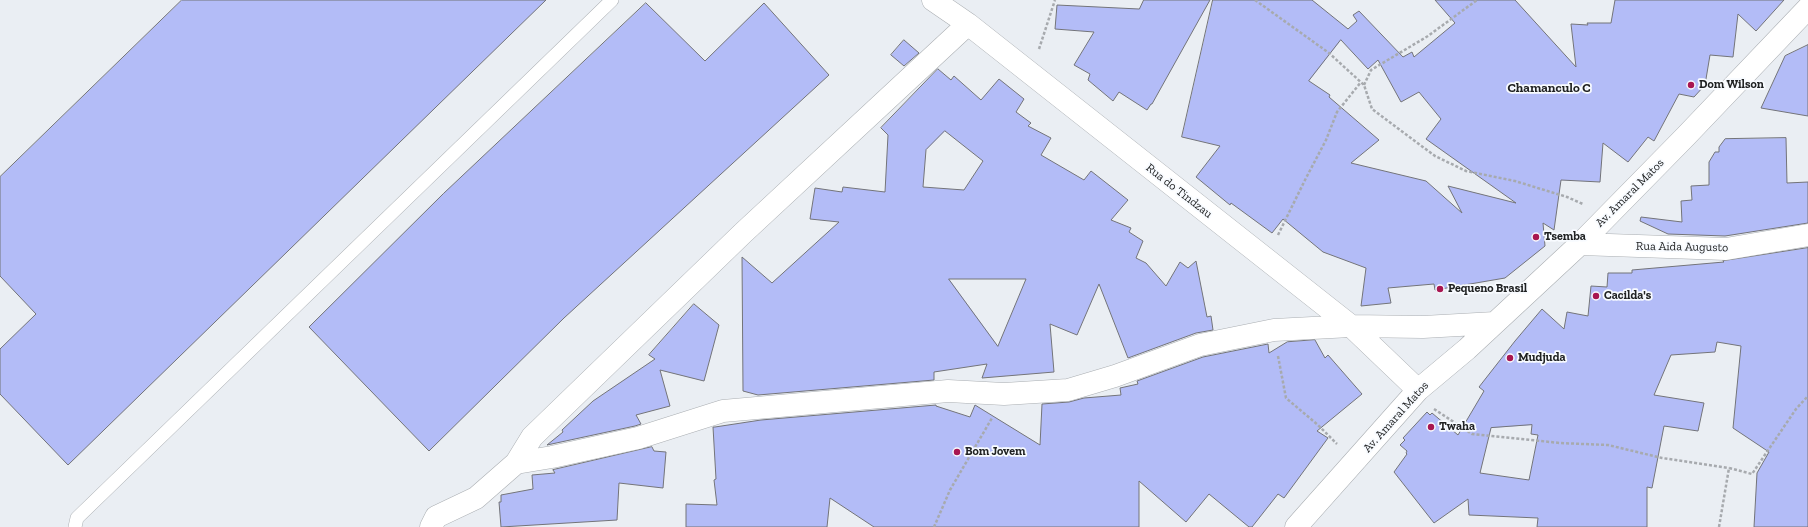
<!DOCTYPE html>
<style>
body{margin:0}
canvas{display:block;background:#eaeef3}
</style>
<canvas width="1808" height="527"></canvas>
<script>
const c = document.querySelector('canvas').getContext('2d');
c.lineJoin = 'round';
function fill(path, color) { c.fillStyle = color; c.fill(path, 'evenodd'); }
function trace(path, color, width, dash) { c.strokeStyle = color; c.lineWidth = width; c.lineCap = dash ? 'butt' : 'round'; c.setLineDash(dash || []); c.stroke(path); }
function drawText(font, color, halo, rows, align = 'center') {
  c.font = font + ' "Zilla Slab",serif'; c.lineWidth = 3.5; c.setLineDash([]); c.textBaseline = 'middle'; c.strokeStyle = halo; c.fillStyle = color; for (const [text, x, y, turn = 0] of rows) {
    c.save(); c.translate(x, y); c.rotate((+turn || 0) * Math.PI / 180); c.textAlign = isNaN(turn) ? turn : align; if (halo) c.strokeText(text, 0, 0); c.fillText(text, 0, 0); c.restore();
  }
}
const building = new Path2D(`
 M182,0H546L68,465L0,394V349L36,314L0,276V177Z
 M1144,0H1210L1152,104H1151L1147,110L1119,92L1113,101L1088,80L1090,74L1074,65L1094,32L1055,29L1057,5L1139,9Z
 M1213,0H1312L1348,29L1357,21L1353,15L1359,11L1403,57L1412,52L1414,57L1455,23L1435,0H1515L1576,67L1571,24L1588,25L1587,23H1611L1615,0H1784L1756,31L1738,14L1733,57L1710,55L1705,85L1694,97L1679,94L1654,141L1648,137L1628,162L1603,143L1600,182L1561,180L1554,230L1543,223L1545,246L1505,278L1435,290L1434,284L1388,288L1391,303L1361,306L1366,268L1323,252L1283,219L1272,233L1231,203L1230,205L1196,177L1220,146L1182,137ZM1341,40L1368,69L1378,60L1401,102L1419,92L1441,119L1426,139L1516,203L1448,186L1462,213L1426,181L1351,163L1379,140L1329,97L1330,95L1309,81Z
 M646,3L705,61L764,3L829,75L564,318L429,451L309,327L443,194Z
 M904,40L919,53L904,66L891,55Z
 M1808,45V116L1761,108L1785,56Z
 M938,69L951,80L954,76L981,100L999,79L1024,99L1016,112L1031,123L1028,126L1051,138L1041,155L1084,180L1091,171L1128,200L1111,220L1131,228L1129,232L1143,241L1136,258L1146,263L1166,286L1180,262L1188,268L1196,261L1207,317L1211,316L1213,330L1196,333L1128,358L1099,284L1077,335L1050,324L1054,372L982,378L987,364L934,372V380L758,395L743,391L742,257L772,283L839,222L810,219L815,188L842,192L843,187L885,192L888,135L881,128ZM945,131L983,161L964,190L923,187L926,150ZM949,279H1026L998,346Z
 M1786,138L1787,183L1808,182V223L1725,236L1668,234L1640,221L1641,217L1682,222L1681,201L1692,200L1691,186L1709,185V162L1715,152H1719V147L1725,139Z
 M1808,248V527H1754L1757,473L1769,452L1733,428L1741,346L1717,342L1715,352L1671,355L1654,395L1704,403L1698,431L1664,426L1652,488L1647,487V527H1537L1538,518L1469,515L1468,499L1434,523L1394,472L1407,454L1406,453L1407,451L1400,445L1405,440L1403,438L1427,412L1430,415L1432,413L1458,435L1484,391L1479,387L1515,341L1542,309L1564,329L1567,312L1588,316L1591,286L1607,287L1608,273H1632V270L1724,262L1723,261ZM1532,425L1531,434L1538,435L1529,480L1480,473L1491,428Z
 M694,304L719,325L704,381L660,370L670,406L636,415L641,424L635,426L547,445L563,432L562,430L593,401L655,359L649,355Z
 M1315,340L1325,358L1328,355L1362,394L1317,431L1328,438L1284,498L1278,494L1252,527H1249L1209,494L1186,522L1139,481V527H874L830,498L827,527H686V504L717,505L714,480L716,479L713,427H715L761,420L936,405V406L970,417L975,405L1040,445L1042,404L1069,402L1084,398L1121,395L1120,388L1138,384L1137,381L1203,357L1268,344L1269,353L1287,342Z
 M652,447L654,451L666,452L663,488L619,483L617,520L501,527L499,502H501V495L533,489L532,475L555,473L553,470Z`);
const path = new Path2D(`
 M1255,0L1329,53L1364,85L1372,109L1435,156L1466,171L1515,181L1567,197L1583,204
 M1039,49L1055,0
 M1364,85L1371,70L1428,36L1477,0
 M1278,235L1305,180L1326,140L1337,112L1361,82
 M1278,356L1286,398L1318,425L1337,444
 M1434,409L1472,434L1560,443L1608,445L1662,458L1729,468
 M934,527L950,490L992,418
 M1719,527L1729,468L1752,474L1796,409L1808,396`);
const service = new Path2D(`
 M75,527L77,518L612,0`);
const minor = new Path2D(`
 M933,0L968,24L1351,326L1418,390
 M1580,244L1726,249L1808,235
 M516,463L532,437L743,233L968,24
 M431,527L436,517L476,498L516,463L552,457L638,438L723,411L948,391L1004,394L1068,390L1115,376L1200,345L1274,330L1351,326L1423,327L1495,323
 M1296,527L1418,390L1467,349L1580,244L1686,136L1808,8`);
const markers = [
 [1691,85,4,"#a81651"],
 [1536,237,4,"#a81651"],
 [1440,289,4,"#a81651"],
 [1596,296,4,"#a81651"],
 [1510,358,4,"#a81651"],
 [1431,427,4,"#a81651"],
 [957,452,4,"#a81651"]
];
const poiNames = [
 ["Dom Wilson",1699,85],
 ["Tsemba",1544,237],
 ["Pequeno Brasil",1448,289],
 ["Cacilda's",1604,296],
 ["Mudjuda",1518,358],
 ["Twaha",1439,427],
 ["Bom Jovem",965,452]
];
const streetNames = [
 ["Rua do Tindzau",1179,191,38],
 ["Av. Amaral Matos",1630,193,-45],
 ["Rua Aida Augusto",1682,247,1],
 ["Av. Amaral Matos",1396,417,-48]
];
const neighbourhoodNames = [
 ["Chamanculo C",1549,88]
];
fill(building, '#b3bcf7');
trace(building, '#737479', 1);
trace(service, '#aaaeb2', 14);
trace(minor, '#aaaeb2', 23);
trace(path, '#a7aaae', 2.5, [3, 2]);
trace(service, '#fff', 13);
trace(minor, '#fff', 22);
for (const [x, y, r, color] of markers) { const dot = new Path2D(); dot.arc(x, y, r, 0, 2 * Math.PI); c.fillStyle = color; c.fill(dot); trace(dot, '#f8fbff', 1.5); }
drawText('bold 12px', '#202223', '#f8fbff', poiNames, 'left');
drawText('12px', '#202223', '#f8fbff', streetNames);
drawText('bold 13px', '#202223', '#f8fbff', neighbourhoodNames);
</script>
